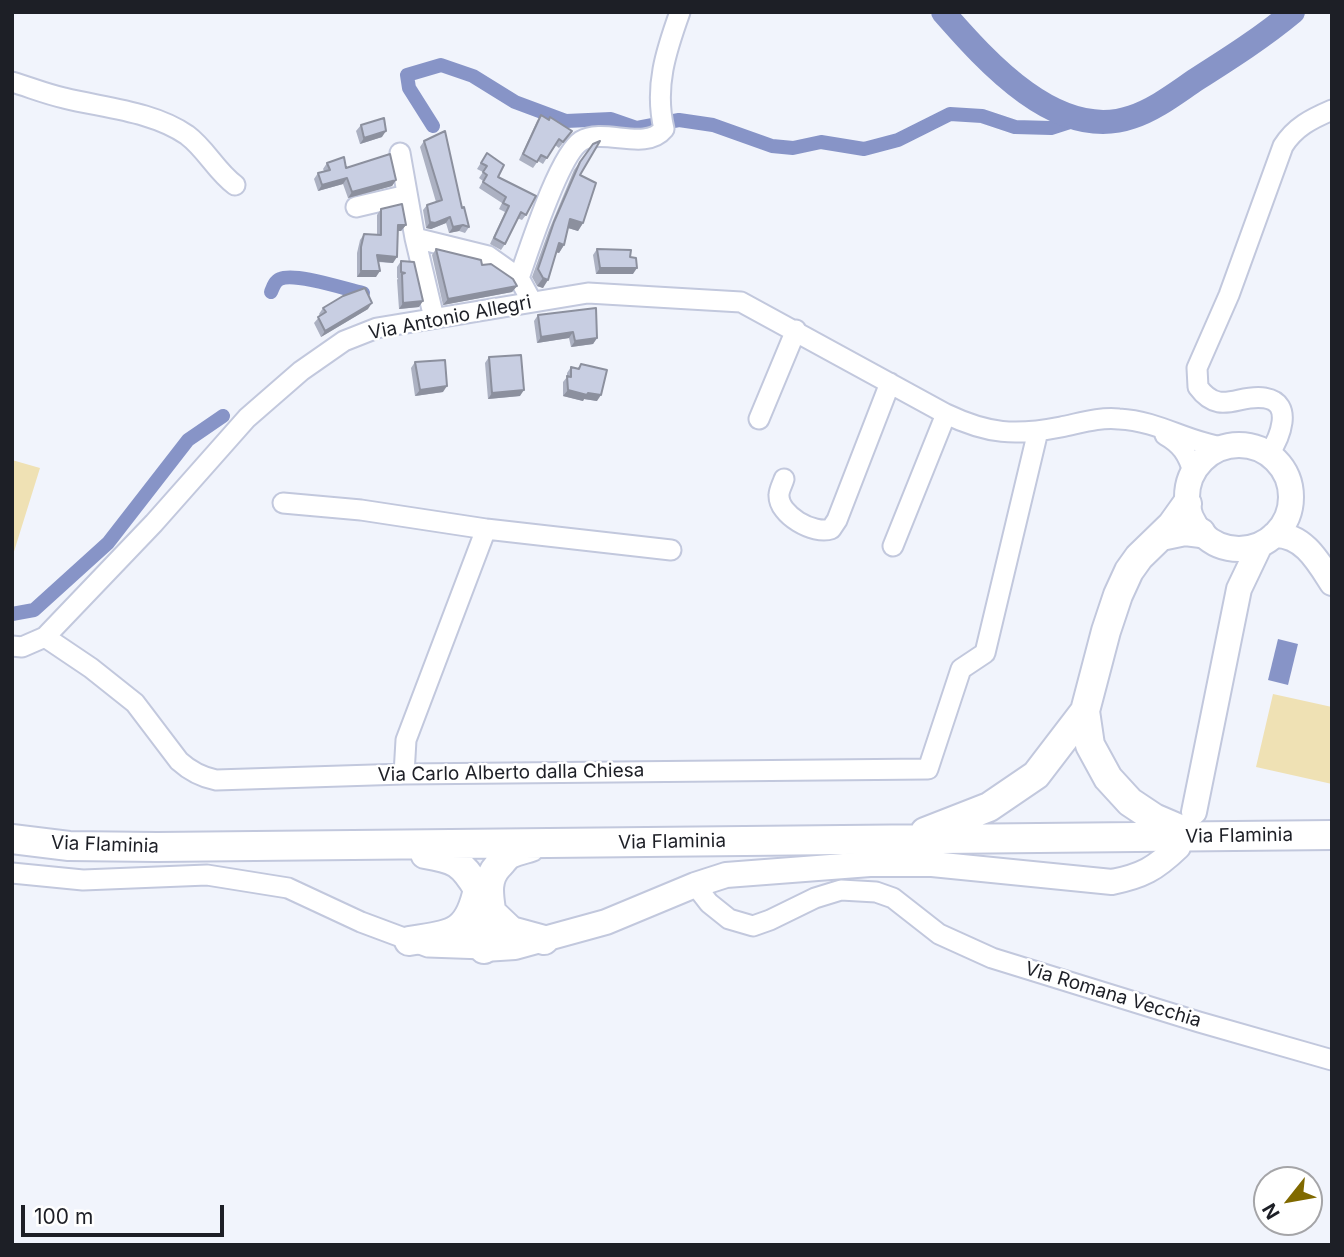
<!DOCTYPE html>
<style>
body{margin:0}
#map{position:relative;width:1344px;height:1257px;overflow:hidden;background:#f1f4fc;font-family:Inter,sans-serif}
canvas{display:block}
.frame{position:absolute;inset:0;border:14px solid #1d1f26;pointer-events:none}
.north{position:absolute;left:1253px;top:1166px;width:70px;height:70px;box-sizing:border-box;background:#fff;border:2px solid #a5a5a8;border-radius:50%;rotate:239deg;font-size:19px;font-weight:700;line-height:28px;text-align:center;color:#1d1f26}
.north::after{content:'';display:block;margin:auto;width:24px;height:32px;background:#806900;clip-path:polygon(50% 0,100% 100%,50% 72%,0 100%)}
.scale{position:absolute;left:21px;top:1205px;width:203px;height:32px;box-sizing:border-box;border:4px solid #1d1f26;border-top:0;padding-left:9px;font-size:21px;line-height:24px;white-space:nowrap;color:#1d1f26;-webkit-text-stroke:5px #fff;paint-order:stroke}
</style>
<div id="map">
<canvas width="1344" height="1257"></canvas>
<div class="frame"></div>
<div class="north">N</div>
<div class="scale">100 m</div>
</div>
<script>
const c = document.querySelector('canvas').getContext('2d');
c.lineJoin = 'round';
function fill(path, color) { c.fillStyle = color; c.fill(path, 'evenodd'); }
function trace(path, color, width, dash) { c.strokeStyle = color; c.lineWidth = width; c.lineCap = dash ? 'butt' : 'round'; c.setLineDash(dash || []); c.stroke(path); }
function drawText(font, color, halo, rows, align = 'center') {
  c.font = font + ' Inter,sans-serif'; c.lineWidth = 5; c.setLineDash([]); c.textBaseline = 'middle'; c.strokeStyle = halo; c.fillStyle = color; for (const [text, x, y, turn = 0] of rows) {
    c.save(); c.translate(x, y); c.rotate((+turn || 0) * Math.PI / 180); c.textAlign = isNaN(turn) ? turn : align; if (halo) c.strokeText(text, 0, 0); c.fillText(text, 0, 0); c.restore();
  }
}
const green = new Path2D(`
 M12,460L40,468L12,558Z
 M1273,694L1332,707V784L1256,767Z`);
const water = new Path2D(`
 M1278,639L1298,644L1288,685L1268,680Z`);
const canal = new Path2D(`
 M433,126L409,88L407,75L441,65L473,76L515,102L566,121L611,119L637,128L679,120L713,125L772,146L793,148L821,142L864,149L898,140L950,114L982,116L1015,127L1051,128L1079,119
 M271,292C273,287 275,281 280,279C295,272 345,289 363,293
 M12,614L34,610L108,543L188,440L223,416`);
const river = new Path2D(`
 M943,12C986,61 1058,143 1132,117C1156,109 1176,93 1197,79C1230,58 1263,37 1293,12`);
const minor = new Path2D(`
 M12,82C29,87 46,94 64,98C104,108 152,111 187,135C206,149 216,171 235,185
 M400,153L415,238L434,318
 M356,207L407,195
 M415,238L488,256L519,278
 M532,302L519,278C529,250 559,155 581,141C604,127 645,152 664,129C654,87 666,51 680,12
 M759,419L796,330
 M1165,435C1181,444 1188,454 1193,472
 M1269,454C1279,439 1295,403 1265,398C1239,393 1220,417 1198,387L1197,368L1229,295L1283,146C1295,127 1311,119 1332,110
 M784,479C783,483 779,490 779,495C778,515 814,535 831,529L837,520L890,383
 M283,503L361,510L486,529L671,550
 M893,546L946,414
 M45,637L91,668L135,703L179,761C190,771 201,777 216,780L404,774L928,769L961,669L985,653L1038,431
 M12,646L22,647L45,637L154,523L247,418L301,371L344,341L377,328L588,293L741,302L946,414C988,434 1015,436 1061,427C1081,423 1099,417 1119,419C1159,421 1186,442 1223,447
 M404,774L406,740L486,529
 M12,873L83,880L207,875L288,888L361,922L428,947L484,949
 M695,885L709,903L729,919L753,926L770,920L815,898L841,890L876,892L893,898L939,934L992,958L1199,1022L1332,1060`);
const major = new Path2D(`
 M1187 497a52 52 0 1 1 104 0a52 52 0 1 1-104 0Z
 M1274,535C1303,534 1318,561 1332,583
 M1194,812L1239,589L1260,545
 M484,949L515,947L606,922L695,885L726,875L870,864H932L1112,882C1142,876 1155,869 1178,847`);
const highway = new Path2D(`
 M1161,536L1185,531L1201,533
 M1085,711L1090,745L1108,778L1130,802L1154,818L1189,833
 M925,832L989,807L1036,775L1085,711L1106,631L1118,595L1129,571L1139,557L1172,525L1187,504
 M12,839L69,846L157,847L1332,835
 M491,912L511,931L544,940
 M464,926L469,935L484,949C506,924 475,891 498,866C502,862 506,856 510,854C516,851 525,849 531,847
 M409,941C451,934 468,936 478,889C462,862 455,859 425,854`);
const wall = new Path2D(`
 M541,115L549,120L550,117L572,131L559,148L555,145L543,164L538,161L533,168L519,160L537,121Z
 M361,125L382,137L360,144L356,131Z
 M424,141L462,208L469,227L465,233L459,231L449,233L446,223L431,229L426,228L423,210L427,205L436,202L420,147Z
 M593,144L580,175L583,223L578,231L568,228L564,245L559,253L556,252L543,288L537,286L532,277L549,230L574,170Z
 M487,153L498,177L526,215L522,220L517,218L505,244L501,250L490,244L505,212L499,209L502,203L479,188L483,181L479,178L483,172L477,169Z
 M327,163L346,168L396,180L392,186L348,198L343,184L318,191L314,179L318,173L324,171L323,169Z
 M381,209L406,225L401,231H398L393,263L378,262L376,277H357V253L360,240L364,234L377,235V215Z
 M436,249L482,265L517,286L512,292L443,305L432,255Z
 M597,249L630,257L633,274H596L593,255Z
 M401,261L419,307L399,309L397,280L398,278H397V267Z
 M323,308L368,309L321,337L314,323L320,316L319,314Z
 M538,315L597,338L593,344L571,347L569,338L537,343L534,321Z
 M489,357L520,396L488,399L485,363Z
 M415,362L443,392L415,396L411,368Z
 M581,364L597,401L584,399L583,401L563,396V382L567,377V373L571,367L577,369Z`);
const shadedWall = new Path2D(`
 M386,131L382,137L360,144L364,138Z
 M347,178L343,184L318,191L322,185Z
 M396,180L392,186L348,198L352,192Z
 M450,217L446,223L431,229L426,228L430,222Z
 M570,219L583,223L578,231L565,227Z
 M398,225H406L401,231H394Z
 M463,225L459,231L449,233L453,227Z
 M559,243L564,245L559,253L553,251Z
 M377,255L397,257L393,263L373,261Z
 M600,268H637L633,274H596Z
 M361,271H380L376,277H357Z
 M543,278L548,280L543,288L537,286Z
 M517,286L512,292L443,305L448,299Z
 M423,301L419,307L399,309L403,303Z
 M372,303L368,309L321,337L325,331Z
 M573,332L569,338L537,343L541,337Z
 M597,338L593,344L571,347L575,341Z
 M447,386L443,392L415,396L420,390Z
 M524,390L520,396L488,399L492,393Z
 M568,390L588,393L601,395L597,401L584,399L583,401L563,396Z`);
const building = new Path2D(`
 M541,115L549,120L550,117L572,131L563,142L559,139L547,158L541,155L537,162L523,154Z
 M384,118L386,131L364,138L361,125Z
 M445,131L462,208L464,207L469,227L463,225L453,227L450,217L435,223L430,222L427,205L442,200L424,141Z
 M600,141L580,175L596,183L583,223L570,219L564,245L559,243L548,280L543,278L538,269L554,222L580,162L593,144Z
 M487,153L504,165L498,177L536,196L526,215L521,212L505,244L494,238L509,206L503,203L506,197L483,182L487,175L483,172L487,166L481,163Z
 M390,154L396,180L352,192L347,178L322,185L318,173L330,170L327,163L344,157L346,168Z
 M402,204L406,225H398L397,257L377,255L380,271H361V247L364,234L381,235V209Z
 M436,249L481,260L482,265L491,264L513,279L517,286L448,299Z
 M597,249L631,250L630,257L636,258L637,268H600Z
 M401,261L414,262L423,301L403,303L402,274L405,273L401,272Z
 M365,288L372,303L325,331L318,317L326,312L323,308L343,296Z
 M596,308L597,338L575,341L573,332L541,337L538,315Z
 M521,355L524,390L492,393L489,357Z
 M445,360L447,386L420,390L415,362Z
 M581,364L607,370L601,395L588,393L587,395L568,390L567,376L571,377V367L579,369Z`);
const streetNames = [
 ["Via Antonio Allegri",450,318,-11],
 ["Via Carlo Alberto dalla Chiesa",511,773,-1],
 ["Via Flaminia",1239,836,-1],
 ["Via Flaminia",672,842,-1],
 ["Via Flaminia",105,845,2],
 ["Via Romana Vecchia",1113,995,17]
];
fill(green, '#efe1b4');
fill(water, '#8794c7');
trace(canal, '#8794c7', 14);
trace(river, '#8794c7', 24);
trace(minor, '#c2c8dd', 23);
trace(major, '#c2c8dd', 28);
trace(highway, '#c2c8dd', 32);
trace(minor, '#fff', 19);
trace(major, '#fff', 24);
trace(highway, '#fff', 28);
fill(wall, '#acb1c2');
fill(shadedWall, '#8c909e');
fill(building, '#c8cee2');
trace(building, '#8c909e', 2);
drawText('19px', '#1d1f26', '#fff', streetNames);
</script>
